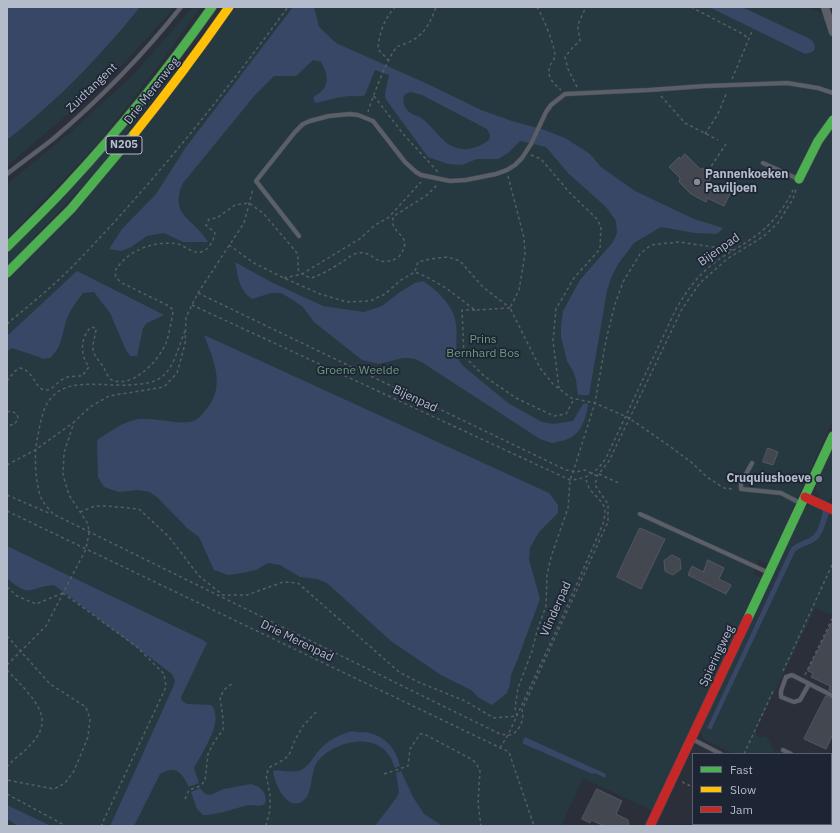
<!DOCTYPE html>
<style>
body{margin:0}
#map{position:relative;width:840px;height:833px;overflow:hidden;background:#2a2f3a;font-family:"IBM Plex Sans",sans-serif}
canvas{display:block}
.frame{position:absolute;inset:0;border:8px solid #b4bbca;pointer-events:none}
.legend{position:absolute;left:692px;top:753px;width:140px;height:72px;box-sizing:border-box;background:#1d2535;border:1px solid #596171;margin:0;padding:5px 7px;list-style:none;font-size:12px;color:#b4bbca}
.legend li{display:flex;align-items:center;gap:8px;height:20px}
.legend b{width:20px;border:1px solid #596171}
</style>
<div id="map">
<canvas width="840" height="833"></canvas>
<div class="frame"></div>
<ul class="legend">
<li><b style="height:5px;background:#4caf50"></b>Fast</li>
<li><b style="height:5px;background:#ffc107"></b>Slow</li>
<li><b style="height:5px;background:#c62828"></b>Jam</li>
</ul>
</div>
<script>
const c = document.querySelector('canvas').getContext('2d');
c.lineJoin = 'round';
function fill(path, color) { c.fillStyle = color; c.fill(path, 'evenodd'); }
function trace(path, color, width, dash) { c.strokeStyle = color; c.lineWidth = width; c.lineCap = dash ? 'butt' : 'round'; c.setLineDash(dash || []); c.stroke(path); }
function drawText(font, color, halo, rows, align = 'center') {
  c.font = font + ' "IBM Plex Sans",sans-serif'; c.lineWidth = 3.5; c.setLineDash([]); c.textBaseline = 'middle'; c.strokeStyle = halo; c.fillStyle = color; for (const [text, x, y, turn = 0] of rows) {
    c.save(); c.translate(x, y); c.rotate((+turn || 0) * Math.PI / 180); c.textAlign = isNaN(turn) ? turn : align; if (halo) c.strokeText(text, 0, 0); c.fillText(text, 0, 0); c.restore();
  }
}
const green = new Path2D(`
 M140,7H175L124,63L61,120L7,166V140C56,102 101,56 140,7Z
 M193,7H201L152,74L100,141L7,239V184L71,132L134,74Z
 M234,7H808L833,19V420L768,564L759,560L753,574L762,578L653,811L583,778L561,826H126L187,704L166,705L110,826H7V279Z
 M192,52L94,174L7,267V252Z
 M833,446V493L828,503C819,498 815,495 816,485Z
 M811,505L823,510C821,519 819,532 811,537C804,541 797,542 791,548L707,728L711,730L795,552L822,534L829,514L833,515V610L831,615L816,608L815,609L755,732L760,738L766,736L776,754H735L707,741C702,738 701,734 700,728L804,508Z`);
const water = new Path2D(`
 M7,7H140C101,56 56,102 7,140Z
 M293,7H314L319,27L336,43L432,86L481,110L515,122L542,129L565,138L590,154L601,167L635,191L694,219L723,228L717,234L695,233L661,227L634,243L618,264L611,278L607,291L589,395H578L576,380L573,371L567,361L561,337V326L563,311L580,280L613,242L617,233L616,221L606,207L568,173L546,147L520,141L508,153L498,159H477L462,165L448,164L428,157L385,98V94L389,75L375,70L365,95C361,97 357,96 352,96C340,96 328,100 316,103L313,99C315,94 319,94 323,90C330,81 326,71 321,62L313,60L296,76H274L255,95L183,183C168,216 194,218 208,242H183L164,233L147,236L131,247L121,251L109,249L122,229L156,194L186,147ZM411,92L422,95L487,129L490,135L489,140C482,145 472,150 463,149C443,148 436,128 421,118C417,115 411,115 408,111C403,106 402,99 405,94Z
 M709,7H742L808,38C813,41 815,43 815,49L812,52L805,54Z
 M235,262L271,282L323,306L364,312L382,306L400,292L415,283L423,281C437,290 454,306 456,324C458,338 453,355 463,366L508,403L542,422L553,424L573,421L583,404L587,403L588,405C585,422 580,437 562,441C559,441 555,443 552,443C548,442 544,440 540,439L423,363L415,359L409,358H403L379,364L362,360L314,322L303,307L293,300L281,293H271L252,299C238,289 239,278 235,262Z
 M77,271L164,315L147,323L143,328L137,356H130L126,350L110,313L94,292L83,293C78,300 72,307 69,314C61,330 65,344 50,358L41,359L42,358L12,348L7,351V336Z
 M204,335L549,493L558,505V513L539,532L530,548L529,560L540,599L518,658L511,675L510,685L507,693L492,705L479,698L471,690L441,675L391,641L327,583L317,579L300,577L280,565L268,563L256,570L242,573L228,575L214,570L199,537L187,528L158,498L150,492L138,490L119,492L104,487L98,477L97,440C110,432 122,422 138,419C153,417 174,424 190,422C196,421 200,417 204,412C227,388 214,361 204,335Z
 M823,510L829,514C825,524 823,538 812,543C806,546 800,547 795,552L711,730L707,728L791,548C797,542 804,541 811,537C819,532 821,519 823,510Z
 M7,546L203,640L207,643L181,697L182,701L187,704L211,705C213,707 215,710 215,713C219,728 201,755 194,768L199,783L189,787C181,772 177,765 160,774L134,826H110L174,685L175,680L172,674L54,585C31,586 31,600 7,578Z
 M353,731C358,733 362,732 366,732C385,736 396,748 400,766L395,768C393,763 391,757 388,754C372,731 329,743 316,764C311,773 312,793 305,799C289,815 274,784 273,771C282,769 291,774 301,770C307,767 312,760 316,754C326,741 338,735 353,731Z
 M525,737L606,774L605,778L595,773L592,774L522,743Z
 M401,771L413,797L424,814L443,826H375L397,797L399,792L396,773Z
 M251,784C261,787 268,793 265,804C260,807 255,805 250,805C234,808 219,815 203,815L197,809L191,792L200,788L205,794L210,795L224,789Z
 M7,805L51,826H18L7,819Z`);
const building = new Path2D(`
 M685,154L701,170L702,168L709,172L708,175L711,177L708,183L730,194L724,206L707,198L706,202L691,194L679,182L680,178L669,167L679,157L680,159Z
 M768,448L778,452L773,465L763,462Z
 M640,528L665,539L641,589L617,577Z
 M672,555L680,559L681,569L673,575L665,571L664,561Z
 M708,560L724,568L719,579L731,585L726,594L688,575L692,566L703,572Z
 M833,621V692L829,690L830,686L811,677L813,673L808,671Z
 M826,696L833,699V734L826,749L804,739Z
 M597,789L622,801L616,814L628,820L629,826H604L591,820L590,823L582,819Z`);
const path = new Path2D(`
 M537,7C543,17 554,43 555,55C555,60 551,62 550,66C546,77 554,84 561,90
 M691,7L743,34L749,39
 M389,61L378,49C379,34 384,19 395,7
 M732,79L753,29
 M577,87L568,69L565,57L574,46L580,41L578,28L579,22L586,7
 M374,96L404,135L438,172
 M661,96L685,123L718,140
 M368,112C372,98 388,56 397,47C401,44 407,44 411,41C425,34 431,21 436,7
 M705,134L718,114L727,92
 M531,155L541,159L569,192L596,218L601,226L600,249L574,278L556,309L553,341L559,388
 M708,171L726,144
 M508,176L524,238L525,254L519,290L510,308L540,368L553,384L571,398L595,403L629,418L668,445L691,462L707,477L724,488L734,489
 M229,245L254,263L284,278L320,294L347,302L370,301L385,294L401,280L415,272L427,277L446,288L475,310L510,308
 M415,271L418,262L430,259L448,257L460,261L483,287L510,308
 M284,278L302,274L361,238L375,225L388,218L421,182
 M198,293L566,470L576,472L585,470L597,476
 M192,305L570,480C587,479 597,472 606,458L676,309C686,292 697,276 713,264C725,254 739,248 751,239C770,227 785,208 794,188
 M475,310H462L464,356L484,376L516,398L554,416L566,414L574,399
 M7,324C28,306 51,288 71,268C150,187 221,98 288,7
 M185,331C178,347 174,371 157,380C148,384 139,384 130,385C98,387 56,373 43,413C40,422 39,431 37,440C34,457 35,484 42,500C45,505 50,510 53,514L500,734C503,734 507,735 510,735C519,733 525,718 522,710L608,522V504L595,485L597,476L609,461L682,309L700,283L727,259L764,236L778,223L793,199L796,189
 M7,381L15,371L20,368C34,371 35,389 45,390C52,391 57,382 63,379C68,376 76,376 82,376L89,367C80,355 80,338 91,327L96,328C96,335 92,343 93,350C95,358 100,361 104,368C106,372 108,378 112,380C133,389 159,360 166,343C168,339 173,315 173,310L169,306L122,283C117,279 115,277 115,271C127,250 155,240 178,244C185,246 193,254 201,252C209,250 214,240 215,233L206,225L209,219L217,218L235,205L249,203L263,213L297,253C301,267 291,271 311,278C321,275 333,268 342,262C347,259 352,254 358,253C375,250 373,269 398,258C418,233 386,235 394,216L427,195L437,185
 M7,412L11,411L17,414L18,418L15,424L7,426
 M7,465L35,450L74,422
 M599,474L621,484
 M7,495L51,514
 M7,511L509,752L534,826
 M80,512L95,506H107L139,509L169,537L199,576L223,595H247L283,582L298,583L399,672L418,682L465,701L494,718L517,716
 M7,587L17,596L36,604L63,593
 M63,593L137,647L164,674L166,687L101,826
 M7,636L50,684L86,707L90,719L88,737L74,771L65,783L54,789L7,780
 M7,665L46,626L86,549L89,533L88,524L69,495L63,475L64,453L74,422L90,407L109,396L164,387L177,373L185,344L186,317L198,293L244,223L253,189
 M7,670C18,682 45,706 42,724C41,731 37,738 32,743C25,752 14,758 7,767
 M783,671L833,563
 M805,675L833,617
 M517,716L515,708L518,688L532,651L537,631L546,606L547,575L551,557L568,508L570,480L573,472L595,403L606,340L615,304L623,282L640,254L651,245L679,242L733,250
 M500,748L508,735L561,620L603,524C604,520 605,515 605,511C604,498 587,494 586,478
 M744,754L774,689
 M384,774L408,766L410,749L420,734H424L473,760L477,765L480,771L478,803L481,826
 M682,782L693,787
 M7,794L66,826
 M185,799L189,790L200,786L205,781L208,754L214,742L223,730V719L220,697L225,689L233,683
 M777,824L781,826
 M266,826L270,810V795L266,775L270,767L285,759L290,753L295,740L303,726L318,710
 M709,826L710,824`);
const lane = new Path2D(`
 M763,163L798,179
 M7,174C22,162 38,151 53,139C100,99 143,55 181,7
 M299,236L256,181L295,132L303,124L310,121L329,116L350,114L358,115L373,121L405,162L416,172L421,175L450,181L466,180L496,174L507,170L515,165L522,158L531,144L546,112L551,105L565,94L649,90L705,86L787,83L818,88L833,93
 M752,463L741,483V489L781,493L800,503
 M640,514L767,572
 M809,684L800,700L794,702L781,697V691L786,677L792,675L833,696
 M692,739L721,754
 M783,750L791,754
 M831,774L833,775
 M831,807L833,808`);
const street = new Path2D(`
 M825,7L833,32`);
const fast = new Path2D(`
 M799,179L818,141L833,120
 M7,247C28,226 49,206 69,184C120,129 168,69 212,7
 M7,273L71,209L134,134
 M748,618L833,436`);
const slow = new Path2D(`
 M134,134C167,93 199,50 229,7`);
const jam = new Path2D(`
 M805,497L833,510
 M650,826L748,618`);
const markers = [
 [697,182,4,"#848a98"],
 [819,479,4,"#848a98"]
];
const shields = [
 [124,145,36]
];
const shieldNames = [
 ["N205",124,145]
];
const streetNames = [
 ["Zuidtangent",92,88,-44],
 ["Drie Merenweg",152,91,-52],
 ["Bijenpad",719,250,-35],
 ["Bijenpad",415,399,25],
 ["Vlinderpad",556,609,-66],
 ["Drie Merenpad",297,641,26],
 ["Spieringweg",717,656,-65]
];
const poiNames = [
 ["Pannenkoeken",705,175],
 ["Paviljoen",705,189],
 ["Cruquiushoeve",811,479,"right"]
];
const parkNames = [
 ["Prins",483,340],
 ["Bernhard Bos",483,354],
 ["Groene Weelde",358,371]
];
fill(green, '#273940');
fill(water, '#374765');
fill(building, '#434850');
trace(building, '#525761', 1);
trace(lane, '#464a53', 5);
trace(street, '#464a53', 9);
trace(fast, '#464a53', 10);
trace(slow, '#464a53', 10);
trace(jam, '#464a53', 10);
trace(path, '#585d64', 1.5, [3, 3]);
trace(lane, '#5b5f67', 4);
trace(street, '#5b5f67', 8);
trace(fast, '#4caf50', 9);
trace(slow, '#ffc107', 9);
trace(jam, '#c62828', 9);
for (const [x, y, r, color] of markers) { const dot = new Path2D(); dot.arc(x, y, r, 0, 2 * Math.PI); c.fillStyle = color; c.fill(dot); trace(dot, '#1d2535', 1.5); }
for (const [x, y, w] of shields) { const box = new Path2D(); box.roundRect(x - w / 2, y - 9, w, 18, 3); c.fillStyle = '#1d2535'; c.fill(box); trace(box, '#b4bbca', 1); }
drawText('bold 11px', '#b4bbca', null, shieldNames);
drawText('12px', '#b4bbca', '#1d2535', streetNames);
drawText('bold 12px', '#b4bbca', '#1d2535', poiNames, 'left');
drawText('12px', '#6b9c7a', '#1d2535', parkNames);
</script>
